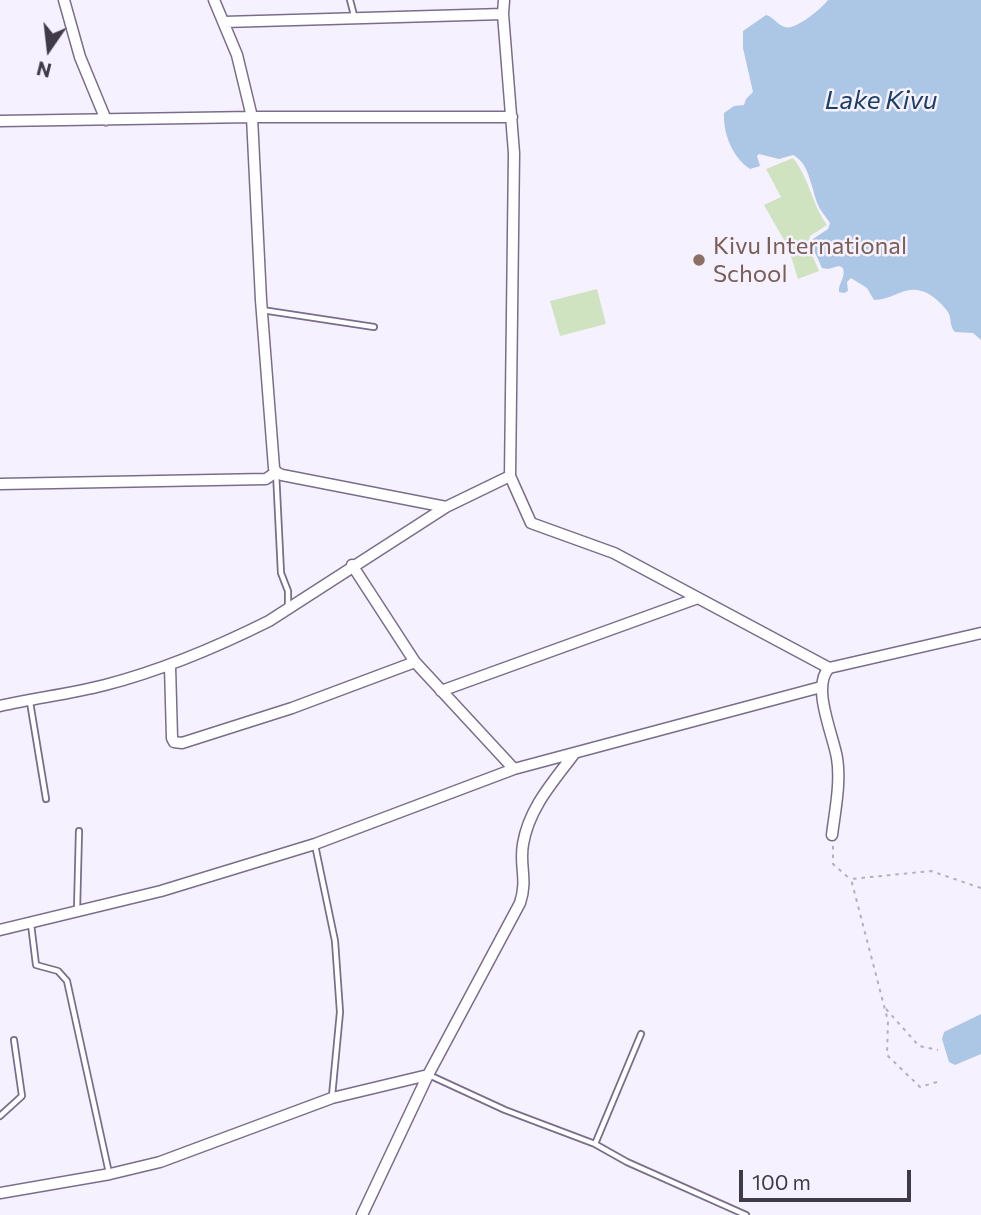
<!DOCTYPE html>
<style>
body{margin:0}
#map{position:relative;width:981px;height:1215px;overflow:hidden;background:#f6f1fe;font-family:Commissioner,sans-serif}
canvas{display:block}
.north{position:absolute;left:14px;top:14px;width:70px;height:70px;-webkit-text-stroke:5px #f6f1fe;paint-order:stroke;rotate:194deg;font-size:19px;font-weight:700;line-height:28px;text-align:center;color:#403a47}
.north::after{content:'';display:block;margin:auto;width:24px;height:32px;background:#403a47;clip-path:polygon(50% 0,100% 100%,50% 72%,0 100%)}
.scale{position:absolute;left:739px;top:1170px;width:172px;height:32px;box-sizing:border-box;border:4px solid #403a47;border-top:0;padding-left:9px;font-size:21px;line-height:24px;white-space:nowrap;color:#403a47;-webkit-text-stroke:5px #f6f1fe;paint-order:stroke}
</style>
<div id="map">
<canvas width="981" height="1215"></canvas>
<div class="north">N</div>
<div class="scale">100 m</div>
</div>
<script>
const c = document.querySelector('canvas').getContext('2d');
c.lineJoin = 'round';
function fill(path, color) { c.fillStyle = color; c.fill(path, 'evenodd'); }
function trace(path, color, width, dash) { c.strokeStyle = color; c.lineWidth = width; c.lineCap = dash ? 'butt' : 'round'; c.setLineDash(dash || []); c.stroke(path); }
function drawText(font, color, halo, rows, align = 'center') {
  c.font = font + ' Commissioner,sans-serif'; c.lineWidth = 5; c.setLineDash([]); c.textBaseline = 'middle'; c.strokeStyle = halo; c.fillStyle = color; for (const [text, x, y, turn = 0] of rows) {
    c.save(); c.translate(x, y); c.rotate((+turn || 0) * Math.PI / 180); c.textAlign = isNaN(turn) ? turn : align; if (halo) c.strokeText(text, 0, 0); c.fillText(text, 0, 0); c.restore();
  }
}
const green = new Path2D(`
 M793,158C809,178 812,204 827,225L810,236L808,245L819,271L798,279L788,247L764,205L781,197L766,169Z
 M597,289L606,324L560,336L550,301Z`);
const water = new Path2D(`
 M828,0H981V340L973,333L955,332C949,326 952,319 948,312C943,305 935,297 927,293C904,283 896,300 874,300L867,288L851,278L847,282L848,291L844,293L839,292C838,283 846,278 843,268L839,266L828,269L822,268L812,246L813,239L828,229L830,223C827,218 823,214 820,209C811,192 811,164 793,155L779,159L759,154L757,156L760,166L750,169C732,157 723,133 724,113L734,106L744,105L746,99L753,92L743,48V31L766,15C774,17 777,25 785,27C795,31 822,8 828,0Z
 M981,1014V1054L955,1065L949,1062L942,1039L944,1032Z`);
const pier = new Path2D(`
 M962,1201L981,1211V1215H954Z`);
const path = new Path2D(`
 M833,846V864L850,879
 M886,1009L919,1046L938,1050
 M937,1082L920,1087L887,1055L888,1021L851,879L931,871L981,888`);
const service = new Path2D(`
 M350,0L355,19
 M262,310L374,327
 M276,472L281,573L288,591V606
 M30,702L46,799
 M315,845L335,941L340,1012L332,1096
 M77,910L79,831
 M31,924L36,965L58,971L67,981L109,1173
 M429,1075L505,1110L595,1144L641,1034
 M0,1116L22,1096L14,1040
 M595,1144L627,1162L746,1215`);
const minor = new Path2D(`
 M64,0L80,57L106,120
 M214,0L237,55L252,117L261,300L274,468L276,472L282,475L446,507
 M504,0L503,14L514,153L510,476L531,523L614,553L829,668
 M224,22L503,14
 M0,121L252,117H512
 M0,484L266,479L276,472
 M352,565L415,662L514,769
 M170,666L172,738L174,742L182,743L292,708L415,662
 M441,691L698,598
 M0,706C35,698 70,694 105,685C163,670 215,648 269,621L446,507L510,476
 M832,835C835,811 841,782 837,758C833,734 811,687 829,668L981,633
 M0,930L161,891L315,844L514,769L821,687
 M0,1193L110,1174L160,1162L332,1098L428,1075
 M362,1215L428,1075L520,903C528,879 519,866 523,844C529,808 553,782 574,754`);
const markers = [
 [699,260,7,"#8d6e63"]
];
const educationNames = [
 ["Kivu International",713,246],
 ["School",713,274]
];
const waterNames = [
 ["Lake Kivu",881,100]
];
fill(green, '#cfe3c1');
fill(water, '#acc6e5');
fill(pier, '#f6f1fe');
trace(service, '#7a6d8b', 8);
trace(minor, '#7a6d8b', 13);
trace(path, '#b4afbc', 2, [3.5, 5]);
trace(service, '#fff', 4.5);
trace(minor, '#fff', 10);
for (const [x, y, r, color] of markers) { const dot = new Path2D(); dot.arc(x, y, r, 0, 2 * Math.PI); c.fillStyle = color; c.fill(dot); trace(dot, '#f6f1fe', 2.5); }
drawText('24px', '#785e54', '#f6f1fe', educationNames, 'left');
drawText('italic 26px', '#1b3f68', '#f6f1fe', waterNames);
</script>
